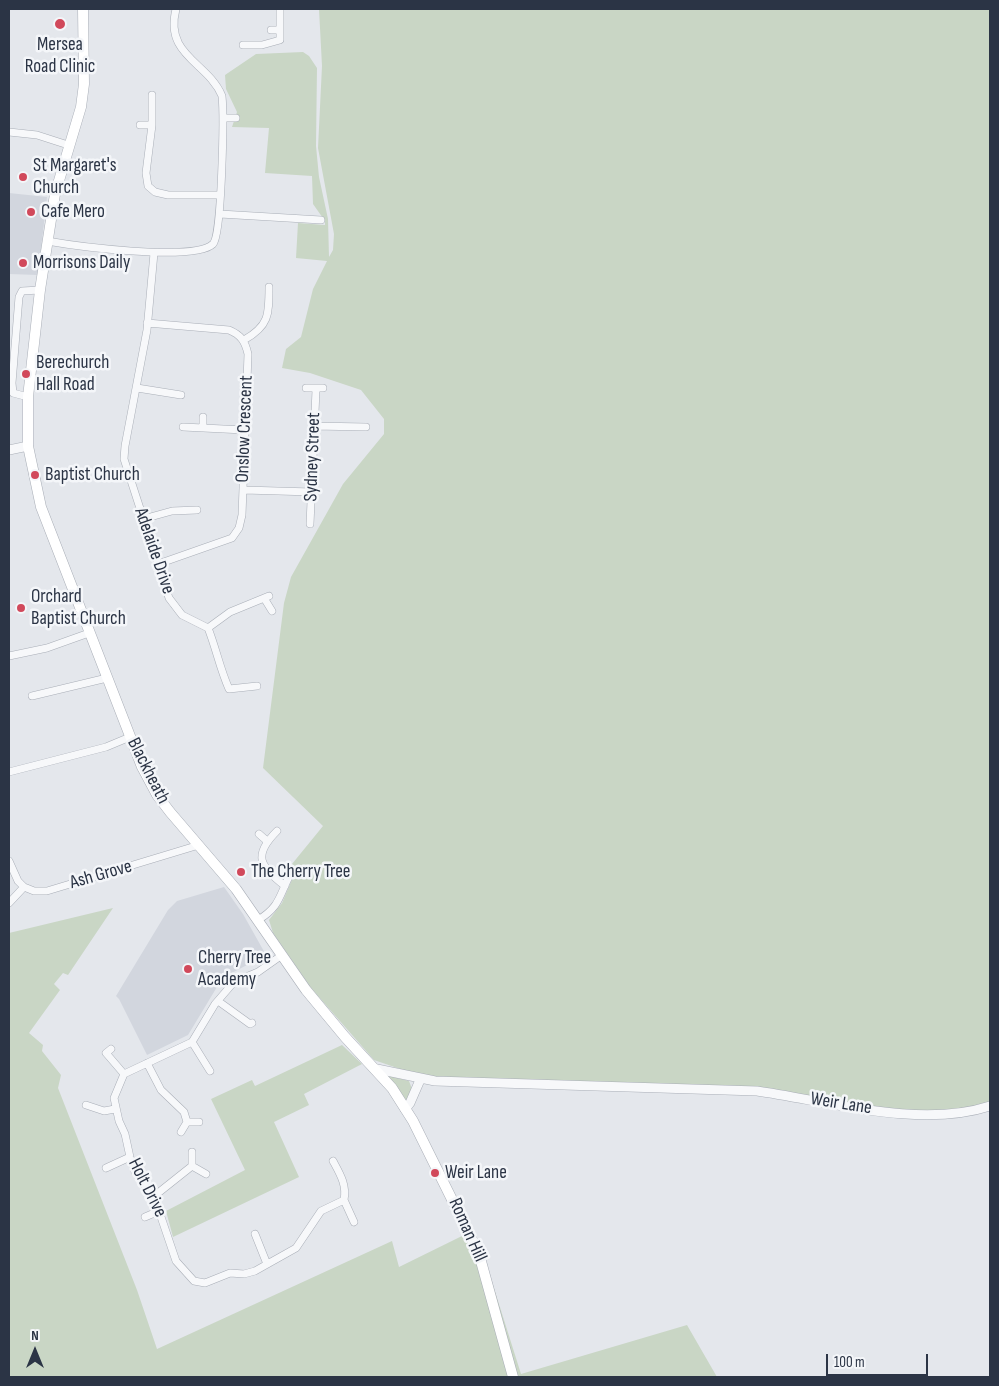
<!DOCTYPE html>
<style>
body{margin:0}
#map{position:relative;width:999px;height:1386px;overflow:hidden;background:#e4e7ec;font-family:"Sofia Sans Condensed",sans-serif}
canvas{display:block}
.frame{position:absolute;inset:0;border:10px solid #2b3445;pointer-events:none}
.north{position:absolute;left:10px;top:1326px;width:50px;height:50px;-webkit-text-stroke:4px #f4f6f9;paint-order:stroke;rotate:0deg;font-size:14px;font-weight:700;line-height:20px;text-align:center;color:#2b3445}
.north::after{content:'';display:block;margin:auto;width:18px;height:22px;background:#2b3445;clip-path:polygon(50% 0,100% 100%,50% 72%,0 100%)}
.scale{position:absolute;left:826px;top:1354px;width:102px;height:22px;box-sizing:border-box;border:2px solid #2b3445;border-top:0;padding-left:6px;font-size:15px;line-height:18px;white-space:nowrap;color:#2b3445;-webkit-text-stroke:4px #f4f6f9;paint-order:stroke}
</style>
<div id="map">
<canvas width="999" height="1386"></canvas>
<div class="frame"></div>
<div class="north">N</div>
<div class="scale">100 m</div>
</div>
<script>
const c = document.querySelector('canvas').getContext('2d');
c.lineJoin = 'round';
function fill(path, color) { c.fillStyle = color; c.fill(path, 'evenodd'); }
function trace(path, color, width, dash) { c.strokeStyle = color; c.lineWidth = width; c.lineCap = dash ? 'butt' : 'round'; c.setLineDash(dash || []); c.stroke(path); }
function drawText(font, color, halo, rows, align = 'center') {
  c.font = font + ' "Sofia Sans Condensed",sans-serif'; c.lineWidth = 5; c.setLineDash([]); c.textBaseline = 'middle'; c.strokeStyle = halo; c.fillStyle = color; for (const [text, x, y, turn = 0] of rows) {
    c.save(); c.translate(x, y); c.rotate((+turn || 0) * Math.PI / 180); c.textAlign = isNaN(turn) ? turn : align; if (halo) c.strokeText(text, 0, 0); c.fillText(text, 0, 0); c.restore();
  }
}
const built = new Path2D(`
 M9,193L47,197L38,275L9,274Z
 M224,887L243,914L266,955L228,975L217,987L188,1035L147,1055L119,999L116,996L168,910L177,901Z`);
const green = new Path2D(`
 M319,9H990V1106L936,1115L757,1091L435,1081L374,1060L311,988L273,933L269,920L282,903L297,868L292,864L323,826L263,768L284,603L291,577L343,484L384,434V419L361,390L310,373L282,368L286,349L301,337L313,289L327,261L296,258L298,223L325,225V221L313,204L312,176L265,173L269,128L232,127L237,112L226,89L225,75L256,54L303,52L309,56L317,68L316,146L319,177L328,219L329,257L333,250L334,234L318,148L322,66Z
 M113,908L68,975L63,973L54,984L60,990L29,1033L43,1045L42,1051L61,1075L58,1088L137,1290L157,1349L392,1241L399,1267L462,1236L474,1234L487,1266L521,1374L687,1325L717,1377H9V933Z
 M342,1045L362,1064L304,1094L309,1105L274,1122L299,1177L173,1237L166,1211L245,1170L211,1099L252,1080L255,1086Z
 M386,1075L409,1081L412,1089L407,1101Z`);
const minor = new Path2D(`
 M271,30H280
 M243,45H262L280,40V9
 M152,95V125L146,173L148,186L155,192L168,195H219
 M223,118H236
 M140,125H152
 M9,132L37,135L68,145
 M220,214L321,220
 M47,241C75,246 194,262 213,244C222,235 224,115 222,96C208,62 164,56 176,9
 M154,253L147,330L125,446L124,459L169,598L182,615L208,628C216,648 220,669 229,689L257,686
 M147,323L229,330C241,335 245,341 248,354L242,515L239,528L232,538L158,564
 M244,340C269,326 269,315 269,287
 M137,388L181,395
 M306,388H323
 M28,397L13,393L12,383L19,297L22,291L40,290
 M314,426L366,427
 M183,427L244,430
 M203,428V417
 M244,490L312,492
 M143,519L172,511L197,510
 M310,524L316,390
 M264,598L272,611
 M208,628L230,612L269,596
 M9,656L47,648L89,633
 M32,696L107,678
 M9,772L106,747L130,737
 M277,831C252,856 260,866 285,886
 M259,834L267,841
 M9,861L18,881L24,887
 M9,903L24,887L34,891H47L199,845
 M258,920C280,907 279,896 290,875
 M282,955L258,972L234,982L215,1004L192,1042L124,1074L114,1098L119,1121L125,1134L130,1157L135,1172L153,1197L159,1211L176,1261L194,1281L205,1283L230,1273L244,1274L255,1271L296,1248L321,1211L344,1200C347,1185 340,1174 333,1161
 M218,1001L250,1024L252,1023
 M192,1042L210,1071
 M111,1049L106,1053L124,1074
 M147,1063L161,1090L184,1112L187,1122H199
 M86,1105L104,1111L115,1109
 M181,1132L187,1122
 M192,1166L206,1174
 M106,1168L130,1157
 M153,1197L192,1166V1152
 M344,1200L354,1222
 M145,1217L159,1211
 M255,1234L267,1264`);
const tertiary = new Path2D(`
 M9,450L28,446
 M377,1069L435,1081L757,1091C828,1101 920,1129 990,1106
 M405,1109L410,1103L420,1080`);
const secondary = new Path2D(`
 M83,9L84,84L81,107L55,194L40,290L28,397V446L41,507L142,767L157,795L170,812L236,889L306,990L345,1037L392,1088L413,1121L479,1254L513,1377`);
const markers = [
 [60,24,6,"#d1495b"],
 [23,177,5,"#d1495b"],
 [31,212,5,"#d1495b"],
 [23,263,5,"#d1495b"],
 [26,374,5,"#d1495b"],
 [35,475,5,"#d1495b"],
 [21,608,5,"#d1495b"],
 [241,872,5,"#d1495b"],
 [188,969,5,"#d1495b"],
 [435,1173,5,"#d1495b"]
];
const poiNames = [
 ["Mersea",60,45,"center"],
 ["Road Clinic",60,67,"center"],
 ["St Margaret's",33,166],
 ["Church",33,188],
 ["Cafe Mero",41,212],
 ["Morrisons Daily",33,263],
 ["Berechurch",36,363],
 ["Hall Road",36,385],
 ["Baptist Church",45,475],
 ["Orchard",31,597],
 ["Baptist Church",31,619],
 ["The Cherry Tree",251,872],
 ["Cherry Tree",198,958],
 ["Academy",198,980],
 ["Weir Lane",445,1173]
];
const streetNames = [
 ["Onslow Crescent",245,429,-88],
 ["Sydney Street",313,457,-88],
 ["Adelaide Drive",154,551,71],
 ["Blackheath",148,771,63],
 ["Ash Grove",101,875,-16],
 ["Weir Lane",841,1104,9],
 ["Holt Drive",147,1188,63],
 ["Roman Hill",467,1230,66]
];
fill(built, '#d2d6de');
fill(green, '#c9d6c5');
trace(minor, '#a9aeb7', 8);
trace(tertiary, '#a9aeb7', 10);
trace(secondary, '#a9aeb7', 11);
trace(minor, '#f7f8fa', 7);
trace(tertiary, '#f7f8fa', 9);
trace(secondary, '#fff', 10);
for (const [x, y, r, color] of markers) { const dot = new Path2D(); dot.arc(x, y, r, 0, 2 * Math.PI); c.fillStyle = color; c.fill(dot); trace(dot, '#f4f6f9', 2); }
drawText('19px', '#2b3445', '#f4f6f9', poiNames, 'left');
drawText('19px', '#2b3445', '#f4f6f9', streetNames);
</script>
